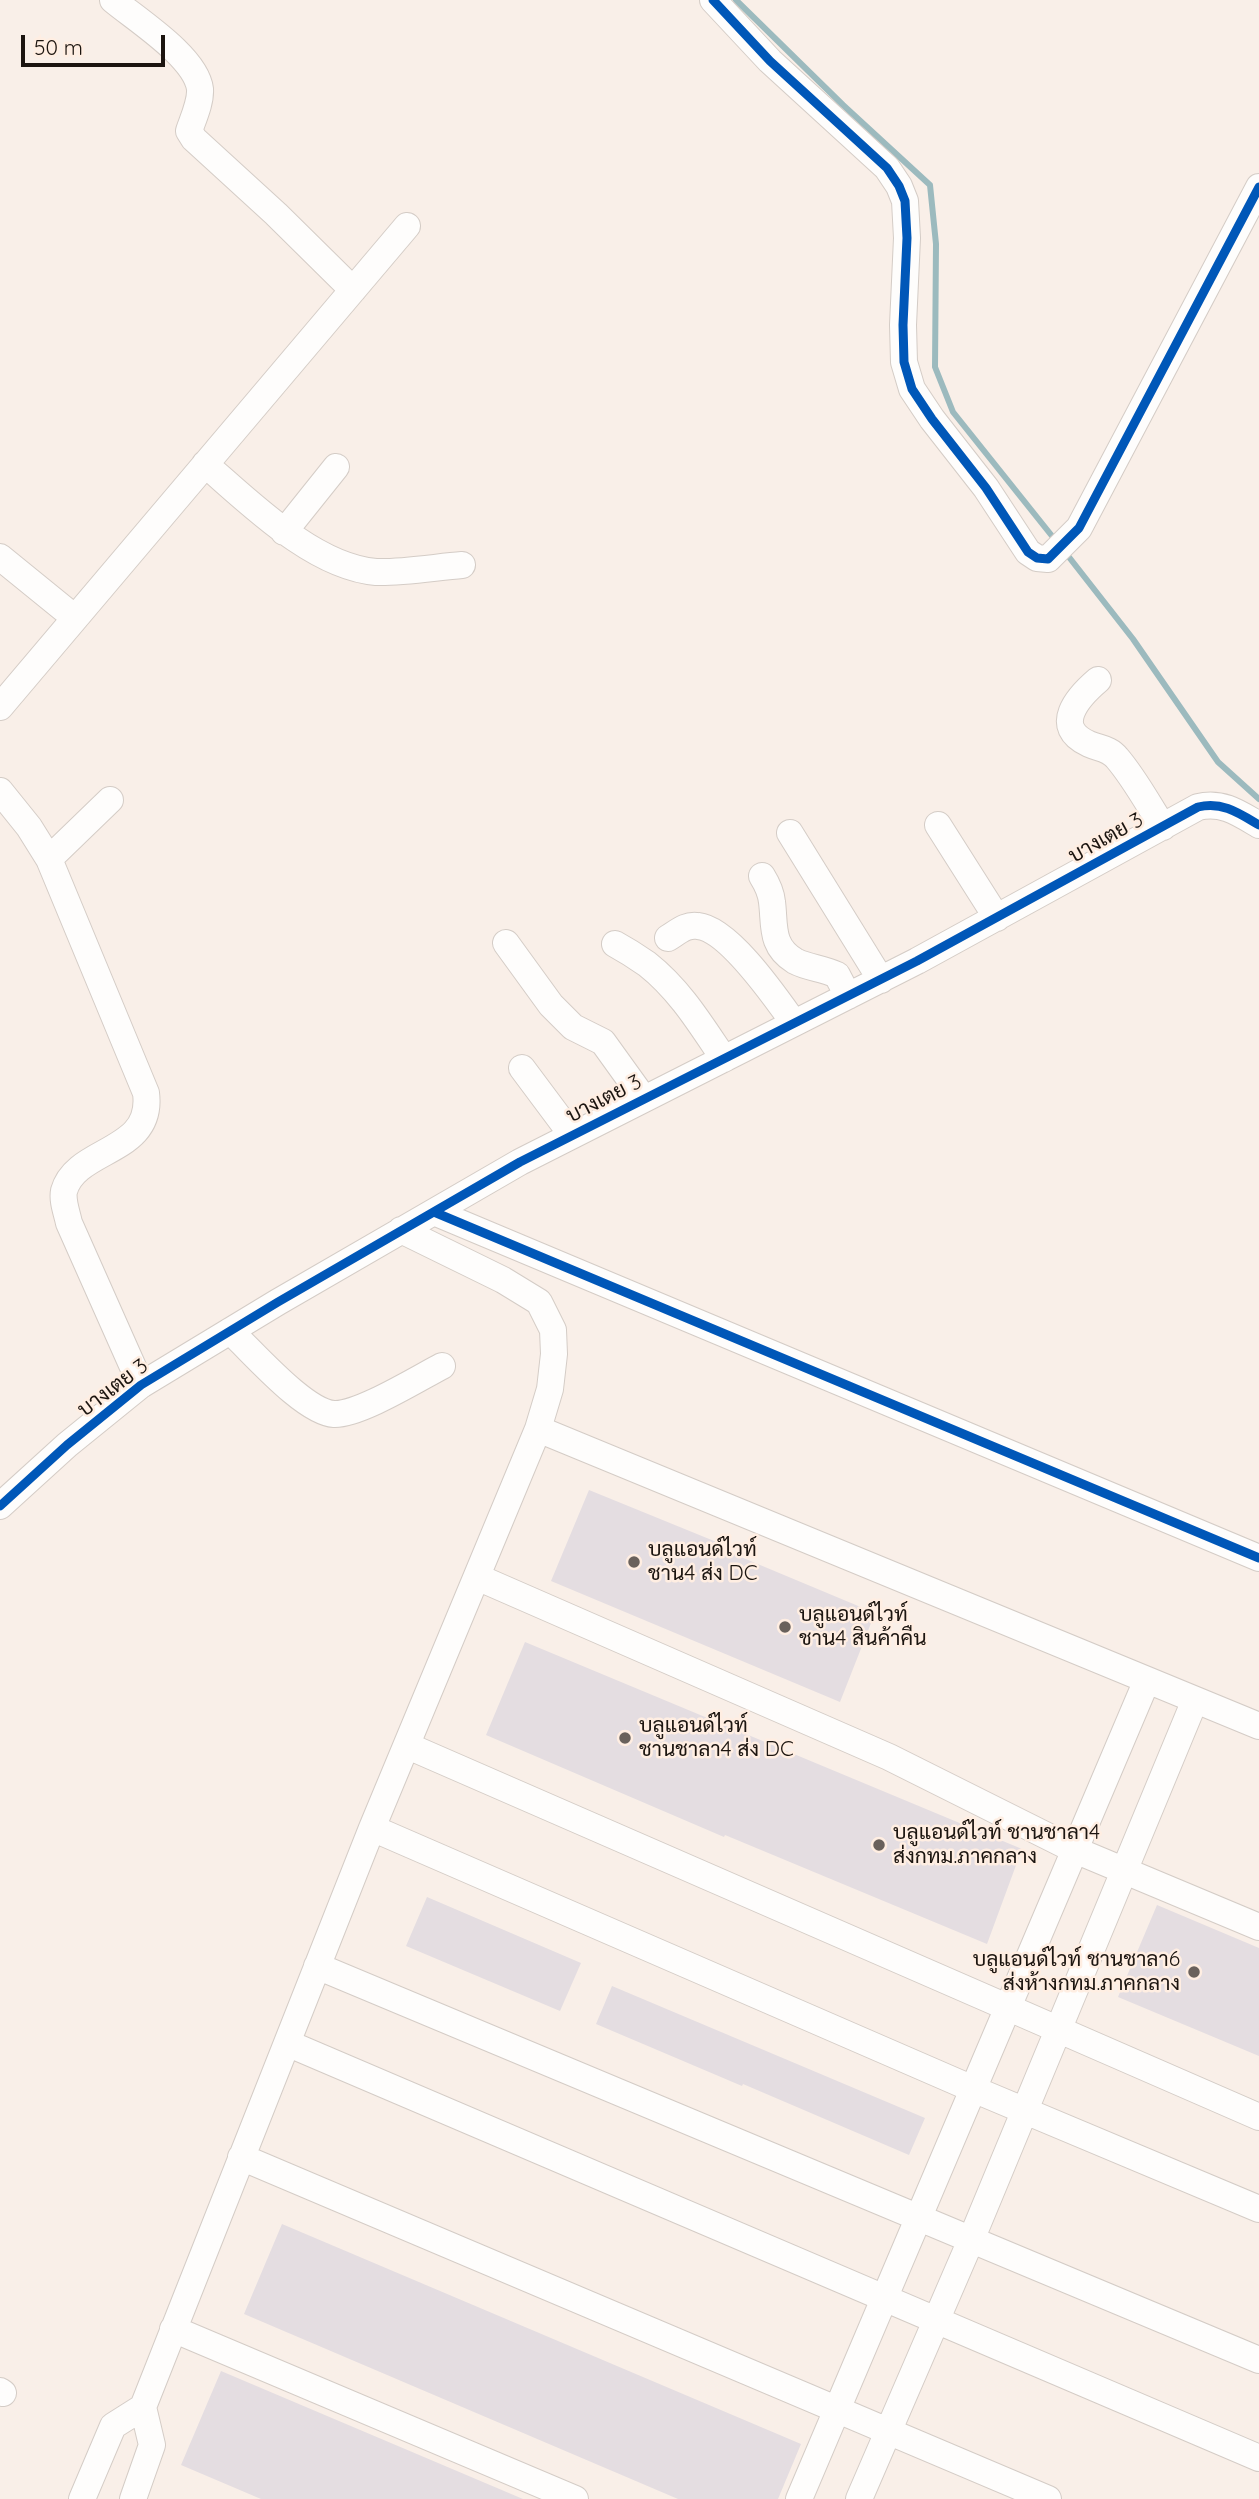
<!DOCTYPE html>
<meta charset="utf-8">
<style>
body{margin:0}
#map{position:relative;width:1259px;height:2499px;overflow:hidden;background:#f9efe8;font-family:Quicksand,sans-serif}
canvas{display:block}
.scale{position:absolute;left:21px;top:35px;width:144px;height:32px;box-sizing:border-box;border:4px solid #1c1510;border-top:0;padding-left:9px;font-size:21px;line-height:24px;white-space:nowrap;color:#1c1510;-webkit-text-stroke:5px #ffeee2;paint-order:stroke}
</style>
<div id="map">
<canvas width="1259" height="2499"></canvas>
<div class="scale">50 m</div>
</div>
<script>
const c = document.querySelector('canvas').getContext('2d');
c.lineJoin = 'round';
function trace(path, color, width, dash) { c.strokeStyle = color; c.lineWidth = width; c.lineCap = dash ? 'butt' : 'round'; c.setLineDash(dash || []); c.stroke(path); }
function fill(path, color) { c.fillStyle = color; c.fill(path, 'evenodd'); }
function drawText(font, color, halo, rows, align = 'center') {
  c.font = font + ' Quicksand,Sarabun,sans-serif'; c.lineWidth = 5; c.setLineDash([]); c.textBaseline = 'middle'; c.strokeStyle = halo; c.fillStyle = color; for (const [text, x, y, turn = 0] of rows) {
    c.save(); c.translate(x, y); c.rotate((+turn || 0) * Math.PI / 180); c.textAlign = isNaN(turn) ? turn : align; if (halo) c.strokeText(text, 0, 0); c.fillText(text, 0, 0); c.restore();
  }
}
const stream = new Path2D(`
 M736,0L843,105L930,185L936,244L935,367L953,412L1056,541
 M1065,552L1133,639L1218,762L1259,799`);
const building = new Path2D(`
 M589,1490L719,1543L717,1547L875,1613L840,1702L551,1581Z
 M525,1642L1022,1849L987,1944L725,1835L724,1837L486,1735Z
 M427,1897L581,1963L560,2011L406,1946Z
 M1157,1905L1259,1948V2056L1118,1997Z
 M612,1986L925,2118L909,2155L743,2084L742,2086L596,2024Z
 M282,2224L801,2444L778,2499H678L244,2314Z
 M221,2371L523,2499H261L181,2465Z`);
const minor = new Path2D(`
 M113,0C137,20 196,57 200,89C201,102 193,119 189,131L194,139L276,214L353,290
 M713,0L770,61L887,168L899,186L905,201L907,238L903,325L904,362L912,389L932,419L986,488L1028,552L1037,558L1048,559L1079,528L1259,187
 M205,464C250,503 314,567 376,572C400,573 437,567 462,565
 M284,532L336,467
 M0,557L75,618
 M1098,680C1078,697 1051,727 1089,744C1100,749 1109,748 1117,758C1135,779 1148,804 1163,827
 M0,707L407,226
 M0,791L29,827L49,859L146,1093C154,1154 76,1147 64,1191C62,1201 67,1213 69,1223L141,1385
 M938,825L997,918
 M790,833L881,980
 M49,859L110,800
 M762,876C767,884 771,892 772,902C775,925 770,946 795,961C808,968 823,968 837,975L848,996
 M668,938C678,932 686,924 698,926C729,929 776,998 794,1023
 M506,943L551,1005L573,1027L603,1042L644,1099
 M615,944C626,950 637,957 647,964C680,990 701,1025 724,1059
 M522,1068L572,1135
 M434,1212L1259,1558
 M230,1331C253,1352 304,1412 334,1414C359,1415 417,1379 442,1366
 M538,1429L1259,1726
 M0,1506L67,1445L141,1385L278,1302L520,1162L917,961L1198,807C1222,801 1239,813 1259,825
 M477,1577L889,1757L1075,1850L1259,1927
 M408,1746L1259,2117
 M372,1828L973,2089L1259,2209
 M317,1966L1259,2360
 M287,2043L1259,2458
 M241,2157L1048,2499
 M173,2329L575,2499
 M0,2391L3,2393
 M82,2499L113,2426L143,2407
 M133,2499L152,2445L143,2407L372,1828L538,1429L550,1389L554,1354L553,1330L539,1302L503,1280L401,1230
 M799,2499L1147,1680
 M859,2499L971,2240L1195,1700`);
const cycleway = new Path2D(`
 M713,0L770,61L887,168L899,186L905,201L907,238L903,325L904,362L912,389L932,419L986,488L1028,552L1037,558L1048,559L1079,528L1259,187
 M434,1212L1259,1558
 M0,1506L67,1445L141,1385L278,1302L520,1162L917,961L1198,807C1222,801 1239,813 1259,825`);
const markers = [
 [634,1562,7,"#69615c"],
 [785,1627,7,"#69615c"],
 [625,1738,7,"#69615c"],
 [879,1845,7,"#69615c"],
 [1194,1972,7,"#69615c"]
];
const streetNames = [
 ["บางเตย 3",1106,838,-29],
 ["บางเตย 3",604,1099,-27],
 ["บางเตย 3",113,1388,-37]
];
const poiNames = [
 ["บลูแอนด์ไวท์",648,1550],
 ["ชาน4 ส่ง DC",648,1574],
 ["บลูแอนด์ไวท์",799,1615],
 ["ชาน4 สินค้าคืน",799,1639],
 ["บลูแอนด์ไวท์",639,1726],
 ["ชานชาลา4 ส่ง DC",639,1750],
 ["บลูแอนด์ไวท์ ชานชาลา4",893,1833],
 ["ส่งกทม.ภาคกลาง",893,1857],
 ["บลูแอนด์ไวท์ ชานชาลา6",1180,1960,"right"],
 ["ส่งห้างกทม.ภาคกลาง",1180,1984,"right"]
];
trace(stream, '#9cbabe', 6);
fill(building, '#e4dde1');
trace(minor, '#d4ccc6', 28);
trace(minor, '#fefdfc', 26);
trace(cycleway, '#0057b8', 9);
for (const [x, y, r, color] of markers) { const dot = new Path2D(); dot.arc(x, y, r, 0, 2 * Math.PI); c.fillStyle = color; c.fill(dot); trace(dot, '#ffeee2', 2.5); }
drawText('21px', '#1c1510', '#ffeee2', streetNames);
drawText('21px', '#1c1510', '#ffeee2', poiNames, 'left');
</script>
